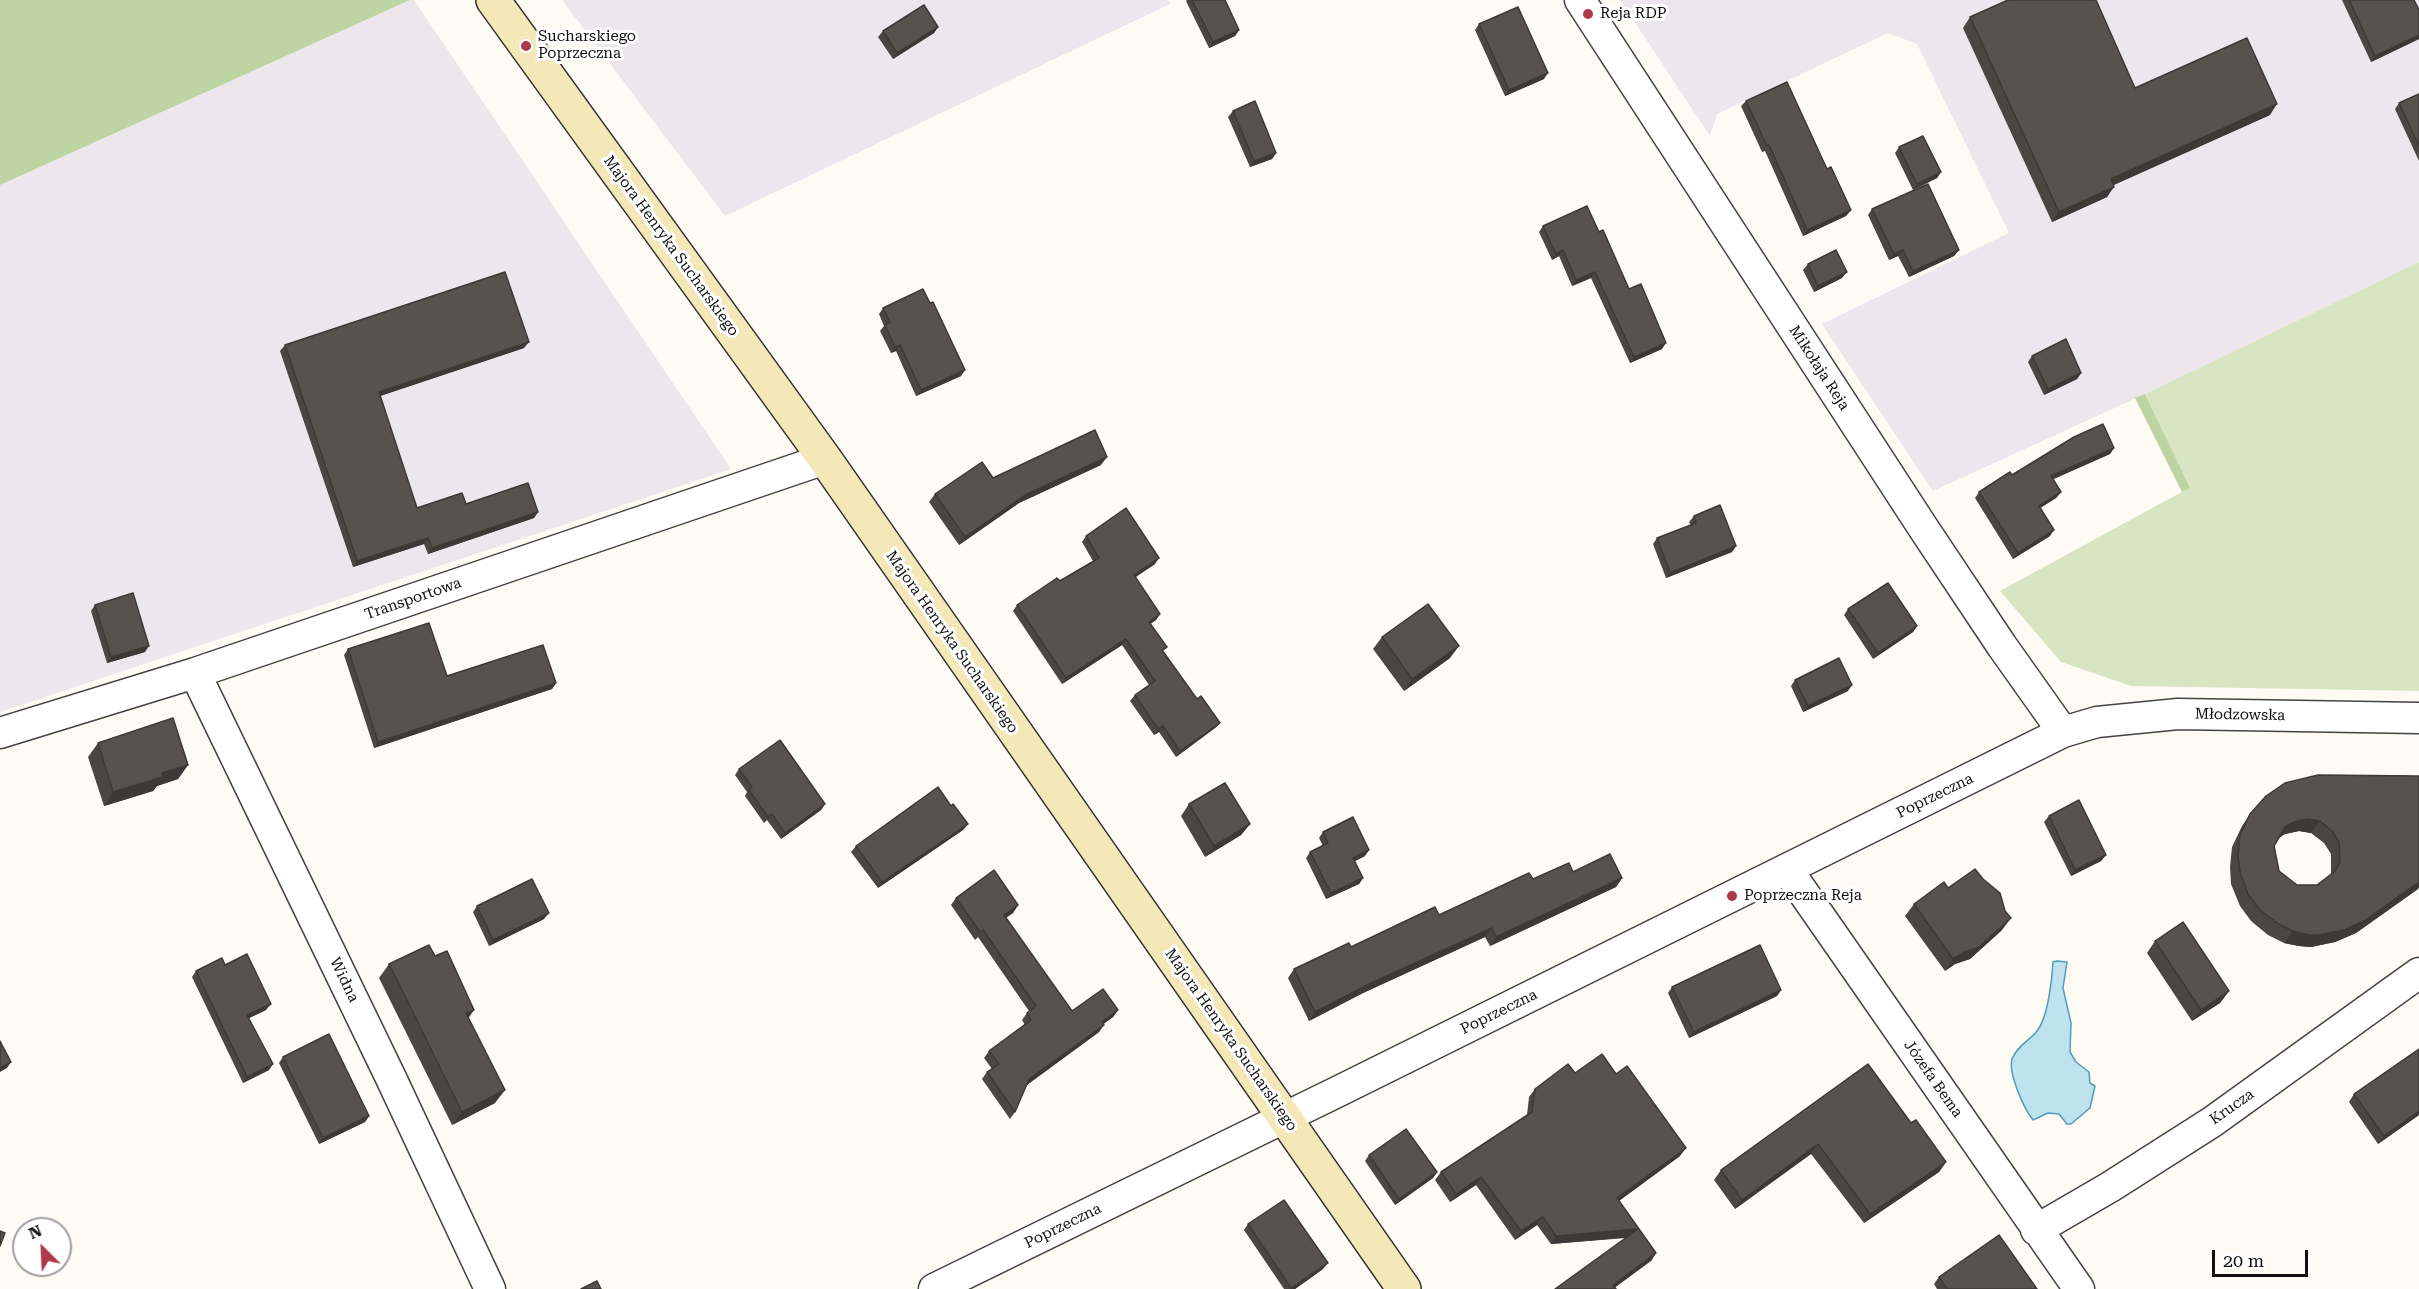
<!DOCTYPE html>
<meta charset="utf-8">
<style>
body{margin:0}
#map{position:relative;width:2419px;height:1289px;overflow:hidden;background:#fefbf5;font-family:"Roboto Serif",serif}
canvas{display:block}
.north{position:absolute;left:12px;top:1217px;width:60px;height:60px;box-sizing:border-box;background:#fff;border:2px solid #9f9f9f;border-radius:50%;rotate:336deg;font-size:16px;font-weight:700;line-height:24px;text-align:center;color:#101010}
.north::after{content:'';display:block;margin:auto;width:21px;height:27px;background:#af394c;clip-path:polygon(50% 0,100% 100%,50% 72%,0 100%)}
.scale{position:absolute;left:2212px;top:1250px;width:96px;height:27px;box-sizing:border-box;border:3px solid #101010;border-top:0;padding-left:8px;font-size:18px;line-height:21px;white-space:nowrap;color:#101010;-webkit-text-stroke:4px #fff;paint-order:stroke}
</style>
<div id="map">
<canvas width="2419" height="1289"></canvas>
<div class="north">N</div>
<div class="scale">20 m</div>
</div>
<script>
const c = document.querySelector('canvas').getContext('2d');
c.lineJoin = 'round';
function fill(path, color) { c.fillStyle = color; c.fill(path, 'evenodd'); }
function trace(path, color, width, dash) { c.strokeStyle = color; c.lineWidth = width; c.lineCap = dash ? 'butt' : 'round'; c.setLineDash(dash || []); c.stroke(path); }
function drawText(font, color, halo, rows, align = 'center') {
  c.font = font + ' "Roboto Serif",serif'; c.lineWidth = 6; c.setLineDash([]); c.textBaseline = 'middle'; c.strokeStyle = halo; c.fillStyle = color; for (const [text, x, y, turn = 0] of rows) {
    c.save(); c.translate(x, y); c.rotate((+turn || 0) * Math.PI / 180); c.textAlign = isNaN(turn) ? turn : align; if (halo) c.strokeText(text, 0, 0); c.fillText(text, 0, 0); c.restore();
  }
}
const industrial = new Path2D(`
 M410,0H414L731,469L0,712V185Z
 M562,0H1168L1170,4L725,216Z
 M1620,0H2419V262L2145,394L1933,491L1822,324L2009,233L1917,44L1888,33L1717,114L1710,136Z`);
const green = new Path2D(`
 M2419,262V691L2131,686L2061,662L2000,591L2189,488L2145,394Z`);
const forest = new Path2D(`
 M0,0H410L0,185Z
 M2145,394L2190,488L2182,492L2135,398Z`);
const water = new Path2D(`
 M2057,961L2067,962L2063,988L2071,1023L2070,1052L2076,1062L2089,1072L2090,1083L2095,1086L2090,1108L2071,1124H2067L2059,1114L2048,1113L2033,1120C2024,1109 2008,1073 2012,1059C2017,1046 2029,1041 2037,1031C2048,1017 2052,980 2053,962Z`);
const street = new Path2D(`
 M1580,0L1924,529L2002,646L2063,732
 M195,673L390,1076L490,1289
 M0,733L195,673L825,459
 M1787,869L2079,1289
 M2036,1230L2110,1187L2212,1122L2419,973
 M934,1289L1339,1091L2063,732L2097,722L2178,714L2419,718`);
const secondary = new Path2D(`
 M493,0L825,459L1404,1289`);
const wall = new Path2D(`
 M1187,0H1225L1239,30L1235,36L1209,48L1186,1Z
 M2342,0H2414L2419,10V39L2371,62Z
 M1970,17L2135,88L2270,115L2114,185L2107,197L2052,222L1963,28Z
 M1479,24L1544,79L1505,96L1475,30Z
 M938,27L934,33L893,59L878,37L883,31Z
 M2419,94V161L2395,109L2399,103Z
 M1746,101L1827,169L1851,210L1846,216L1803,236L1765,151L1762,152L1741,106Z
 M1233,111L1276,153L1272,159L1250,167L1228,117Z
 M1899,147L1941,172L1937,178L1913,190L1895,153Z
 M1872,209L1959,250L1954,256L1909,277L1898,256L1889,260L1868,215Z
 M1543,226L1599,232L1662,349L1630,363L1591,278L1572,286L1559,256L1552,260L1539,232Z
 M1808,264L1842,278L1814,292L1803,270Z
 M883,308L961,376L916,396L896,351L891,353L880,331L884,326L879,314Z
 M285,345L524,348L380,396L417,508L466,504L538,512L534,518L428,554L424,544L353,567L280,351Z
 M2032,356L2081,373L2077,379L2044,395L2028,362Z
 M2114,448L2110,454L2053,479L2061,492L2056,498L2040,508L2050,536L2013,559L1975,498L1979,492L2012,475Z
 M1101,465L1019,503L959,545L929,502L935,494L993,478Z
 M1694,516L1736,546L1732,552L1666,578L1653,544L1657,538L1691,525L1689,522Z
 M1086,536L1155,564L1135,577L1160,614L1156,620L1150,624L1167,647L1163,651L1197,699L1220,723L1215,728L1176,757L1159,732L1154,735L1130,701L1135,695L1149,685L1122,645L1062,684L1013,611L1017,605L1093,561L1082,542Z
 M95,605L145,652L107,663L91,611Z
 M1848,609L1917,626L1913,632L1873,659L1844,615Z
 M1382,637L1450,658L1404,691L1373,649Z
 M348,649L447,676L556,683L552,689L374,748L344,655Z
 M1795,680L1848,691L1803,712L1791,686Z
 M98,743L188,765L178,779L157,786L153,791L104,806L88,757Z
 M739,769L825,804L821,810L781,839L767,820L764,823L745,796L747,792L735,775Z
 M2419,776V887L2418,889L2356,933L2335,942L2311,947L2299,946L2284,943L2268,935L2251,921L2240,906L2231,884L2230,867L2232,847L2242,826L2250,814ZM2299,831L2311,833L2324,843L2331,854V874L2317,885H2297L2279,871L2274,846L2279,838L2285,834Z
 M1189,804L1250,824L1241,835L1205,857L1181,816Z
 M951,806L968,824L963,830L878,888L851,852L856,846Z
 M2049,816L2106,855L2101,861L2071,876L2044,822Z
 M1323,832L1365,856L1355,861L1363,878L1359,884L1326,899L1306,858L1310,852L1323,846L1319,838Z
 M1573,872L1622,878L1616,887L1490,946L1485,937L1363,993L1309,1021L1288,978L1294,969L1533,879Z
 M1948,888L2002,930L1970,959L1955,964L1945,971L1905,916L1914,904Z
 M956,898L1018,905L1013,913L1006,918L1072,1011L1118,1010L1113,1017L1103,1024L1099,1032L1027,1085L1015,1112L1010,1119L982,1079L987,1072L992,1069L984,1058L989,1051L1025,1025L1022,1020L1027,1013L1029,1011L978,937L975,940L951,905Z
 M477,906L544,919L489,946L473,912Z
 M2155,941L2229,991L2220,1003L2192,1021L2147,953Z
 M435,956L468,1018L495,1103L452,1125L379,978L389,964Z
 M225,965L266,1010L249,1018L269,1070L243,1083L192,977L196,971Z
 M1672,987L1781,990L1777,996L1689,1038L1668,993Z
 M2419,1049V1115L2378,1144L2349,1102L2354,1094Z
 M283,1057L369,1116L365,1122L319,1144L279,1063Z
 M1868,1064L1911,1123L1946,1162L1939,1172L1864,1223L1811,1154L1735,1209L1714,1180L1721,1170Z
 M1575,1073L1616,1074L1680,1156L1619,1201L1656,1253L1651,1261L1555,1289L1626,1238L1551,1244L1537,1225L1515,1240L1476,1185L1450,1202L1435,1180L1441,1172L1527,1115L1529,1097L1535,1089Z
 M1369,1155L1437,1172L1433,1178L1395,1205L1365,1161Z
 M1248,1224L1323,1269L1295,1289H1284L1244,1230Z
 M1939,1277L2037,1289H1937L1934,1284Z`);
const shadedWall = new Path2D(`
 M938,27L934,33L893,59L897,53Z
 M1239,30L1235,36L1209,48L1213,42Z
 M2419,35V39L2371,62L2375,56Z
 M1548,73L1544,79L1505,96L1509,90Z
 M2277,104L2270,115L2104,189L2111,179Z
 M1276,153L1272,159L1250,167L1254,161Z
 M1941,172L1937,178L1913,190L1917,184Z
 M2114,187L2107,197L2052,222L2059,212Z
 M1851,210L1846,216L1803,236L1807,230Z
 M1563,250L1559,256L1552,260L1556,254Z
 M1903,250L1898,256L1889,260L1894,254Z
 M1959,250L1954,256L1909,277L1913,271Z
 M1595,272L1591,278L1572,286L1576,280Z
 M1847,272L1842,278L1814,292L1818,286Z
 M529,342L524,348L374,398L379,392Z
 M1666,343L1662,349L1630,363L1634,357Z
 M900,345L896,351L891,353L895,347Z
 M965,370L961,376L916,396L921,390Z
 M2081,373L2077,379L2044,395L2048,389Z
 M2114,448L2110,454L2047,482L2051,476Z
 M1107,457L1101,465L1019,503L959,545L965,537L1025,495Z
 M2061,492L2056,498L2034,512L2039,506Z
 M538,512L534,518L428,554L432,548Z
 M2054,530L2050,536L2013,559L2018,553Z
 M428,538L424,544L353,567L357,561Z
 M1736,546L1732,552L1666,578L1670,573Z
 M1159,558L1155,564L1130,581L1134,575Z
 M1160,614L1156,620L1145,628L1149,622Z
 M1917,626L1913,632L1873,659L1878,653Z
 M1126,639L1122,645L1062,684L1066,678Z
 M149,646L145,652L107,663L111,657Z
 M1459,646L1450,658L1404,691L1412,679Z
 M556,683L552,689L374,748L378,742Z
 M1852,685L1848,691L1803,712L1808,706Z
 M1220,723L1215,728L1176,757L1180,751Z
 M1163,726L1159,732L1154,735L1158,729Z
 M188,765L178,779L157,786L153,791L104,806L113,792L162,773Z
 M825,804L821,810L781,839L785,833Z
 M2307,819L2320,821L2311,833L2299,831L2285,834L2276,839L2285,827L2294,822Z
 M968,824L963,830L878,888L882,882Z
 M1250,824L1241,835L1205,857L1214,846Z
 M1369,850L1365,856L1349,864L1353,858Z
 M2106,855L2101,861L2071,876L2075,870Z
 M1363,878L1359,884L1326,899L1331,893Z
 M1622,878L1616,887L1490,946L1496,937Z
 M2419,882V887L2418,889L2356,933L2335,942L2311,947L2299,946L2284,943L2293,931Z
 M1018,905L1013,913L999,922L1004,915Z
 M549,913L544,919L489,946L493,940Z
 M2011,918L2002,930L1970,959L1955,964L1945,971L1953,959Z
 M1492,928L1485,937L1363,993L1309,1021L1315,1012L1369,984Z
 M1781,990L1777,996L1689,1038L1694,1032Z
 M2229,991L2220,1003L2192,1021L2201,1010Z
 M271,1004L266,1010L243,1021L247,1015Z
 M474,1010L465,1023L466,1013Z
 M1118,1010L1113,1017L1097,1029L1102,1022Z
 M1104,1025L1099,1032L1024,1087L1029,1079Z
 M11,1062L7,1068L0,1072V1068Z
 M273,1064L269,1070L243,1083L247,1077Z
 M505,1090L495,1103L452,1125L462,1112Z
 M2419,1111V1115L2378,1144L2384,1136Z
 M369,1116L365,1122L319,1144L323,1138Z
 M1818,1144L1811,1154L1735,1209L1742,1200Z
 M1686,1148L1680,1156L1612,1206L1617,1198Z
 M1946,1162L1939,1172L1864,1223L1870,1214Z
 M1437,1172L1433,1178L1395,1205L1399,1199Z
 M1481,1177L1476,1185L1450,1202L1456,1194Z
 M1543,1217L1537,1225L1515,1240L1521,1231Z
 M1638,1229L1632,1237L1551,1244L1556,1236Z
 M1656,1253L1651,1261L1613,1289V1285Z
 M1328,1263L1323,1269L1295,1289H1291Z`);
const building = new Path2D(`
 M1192,0H1225L1239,30L1213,42Z
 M2008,0H2096L2135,88L2247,38L2277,104L2111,179L2114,187L2059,212L1970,17Z
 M2349,0H2414L2419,10V35L2375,56Z
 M924,5L938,27L897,53L883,31Z
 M1518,7L1548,73L1509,90L1479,24Z
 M1787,82L1827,169L1831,167L1851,210L1807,230L1769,145L1767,146L1746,101Z
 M2419,94V146L2399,103Z
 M1255,101L1276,153L1254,161L1233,111Z
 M1923,136L1941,172L1917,184L1899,147Z
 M1928,184L1959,250L1913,271L1903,250L1894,254L1872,209Z
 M1587,206L1599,232L1603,230L1629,289L1641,284L1666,343L1634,357L1595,272L1576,280L1563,250L1556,254L1543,226Z
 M1836,250L1847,272L1818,286L1808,264Z
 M505,272L529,342L379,392L417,508L462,493L466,504L528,483L538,512L432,548L428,538L357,561L285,345Z
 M923,289L930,303L933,302L965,370L921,390L900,345L895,347L885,325L890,322L883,308Z
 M2066,339L2081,373L2048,389L2032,356Z
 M2103,424L2114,448L2051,476L2061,492L2039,506L2054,530L2018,553L1979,492L2010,472L2012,475L2074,437Z
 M1095,430L1107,457L1025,495L965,537L935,494L982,462L993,478Z
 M1720,505L1736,546L1670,573L1657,538L1696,523L1694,516Z
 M1126,508L1159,558L1134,575L1160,614L1149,622L1167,647L1162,650L1197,699L1201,696L1220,723L1180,751L1163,726L1158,729L1135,695L1155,681L1126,639L1066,678L1017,605L1057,578L1060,581L1099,558L1086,536Z
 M1888,583L1917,626L1878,653L1848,609Z
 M133,593L149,646L111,657L95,605Z
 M1428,604L1459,646L1412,679L1382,637Z
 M429,623L447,676L543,645L556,683L378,742L348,649Z
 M1839,658L1852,685L1808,706L1795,680Z
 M173,718L188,765L162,773L163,777L113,792L98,743Z
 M780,740L825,804L785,833L772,814L768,817L758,803L749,790L752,787L739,769Z
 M2318,775L2419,776V882L2364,921L2344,930L2319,935H2308L2293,931L2277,923L2259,909L2248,894L2240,872L2238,855L2240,835L2250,814L2266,796L2285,783ZM2307,819L2320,821L2332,831L2339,842L2340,862L2334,872L2317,885H2297L2279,871L2274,846L2285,827L2294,822Z
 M1225,783L1250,824L1214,846L1189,804Z
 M938,787L951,806L953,804L968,824L882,882L856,846Z
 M2079,800L2106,855L2075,870L2049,816Z
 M1353,817L1369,850L1353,858L1363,878L1331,893L1310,852L1328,843L1323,832Z
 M1610,854L1622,878L1496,937L1492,928L1369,984L1315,1012L1294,969L1349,943L1351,947L1435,907L1439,915L1529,873L1533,879L1569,863L1573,872Z
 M1975,869L1983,879L2000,893L2005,911L2011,918L1979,947L1964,952L1953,959L1914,904L1944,882L1948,888Z
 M994,870L1018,905L1004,915L1072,1011L1103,989L1118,1010L1102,1022L1104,1025L1029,1079L1015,1112L987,1072L999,1064L989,1051L1031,1020L1027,1013L1036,1006L983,930L980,932L956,898Z
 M532,879L549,913L493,940L477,906Z
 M2183,922L2229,991L2201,1010L2155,941Z
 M429,945L435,956L447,951L474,1010L466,1013L505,1090L462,1112L389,964Z
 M1760,945L1781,990L1694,1032L1672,987Z
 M247,954L271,1004L247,1015L273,1064L247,1077L196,971L222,958L225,965Z
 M329,1034L369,1116L323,1138L283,1057Z
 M0,1041L11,1062L0,1068Z
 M2419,1049V1111L2384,1136L2354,1094Z
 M1602,1054L1616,1074L1627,1066L1686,1148L1617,1198L1656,1253L1613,1285L1616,1289H1555L1638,1229L1556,1236L1543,1217L1521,1231L1481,1177L1456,1194L1441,1172L1532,1112L1535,1089L1568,1064L1575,1073Z
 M1868,1064L1911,1123L1916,1120L1946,1162L1870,1214L1818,1144L1742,1200L1721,1170Z
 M1406,1129L1437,1172L1399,1199L1369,1155Z
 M1284,1200L1328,1263L1291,1288L1248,1224Z
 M0,1231L5,1233L0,1246Z
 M1999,1235L2037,1289H1947L1939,1277Z
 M597,1281L601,1289H581Z`);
const markers = [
 [1588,14,6,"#af394c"],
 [526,46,6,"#af394c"],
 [1732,896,6,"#af394c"]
];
const poiNames = [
 ["Reja RDP",1600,14],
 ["Sucharskiego",538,37],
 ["Poprzeczna",538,54],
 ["Poprzeczna Reja",1744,896]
];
const streetNames = [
 ["Majora Henryka Sucharskiego",671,246,54],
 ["Mikołaja Reja",1819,368,57],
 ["Transportowa",413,599,-19],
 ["Majora Henryka Sucharskiego",952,642,55],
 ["Młodzowska",2240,715,1],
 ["Poprzeczna",1935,796,-26],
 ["Widna",344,980,64],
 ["Poprzeczna",1499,1012,-26],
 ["Majora Henryka Sucharskiego",1231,1040,55],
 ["Józefa Bema",1933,1079,55],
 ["Krucza",2232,1107,-35],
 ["Poprzeczna",1063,1226,-26]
];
fill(industrial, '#ece6ed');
fill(green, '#d8e5c2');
fill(forest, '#bed4a3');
fill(water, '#bfe2ef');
trace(water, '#509dbd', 1.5);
trace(street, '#434343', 33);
trace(secondary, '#323232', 36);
trace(street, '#fff', 30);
trace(secondary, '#f5e8b8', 33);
fill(wall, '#4c4643');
fill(shadedWall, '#3e3937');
fill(building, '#58514e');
trace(building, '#3e3937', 1.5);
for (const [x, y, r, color] of markers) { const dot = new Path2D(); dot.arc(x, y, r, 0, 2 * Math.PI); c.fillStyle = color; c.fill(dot); trace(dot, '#fff', 2); }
drawText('15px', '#101010', '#fff', poiNames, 'left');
drawText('15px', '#101010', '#fff', streetNames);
</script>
